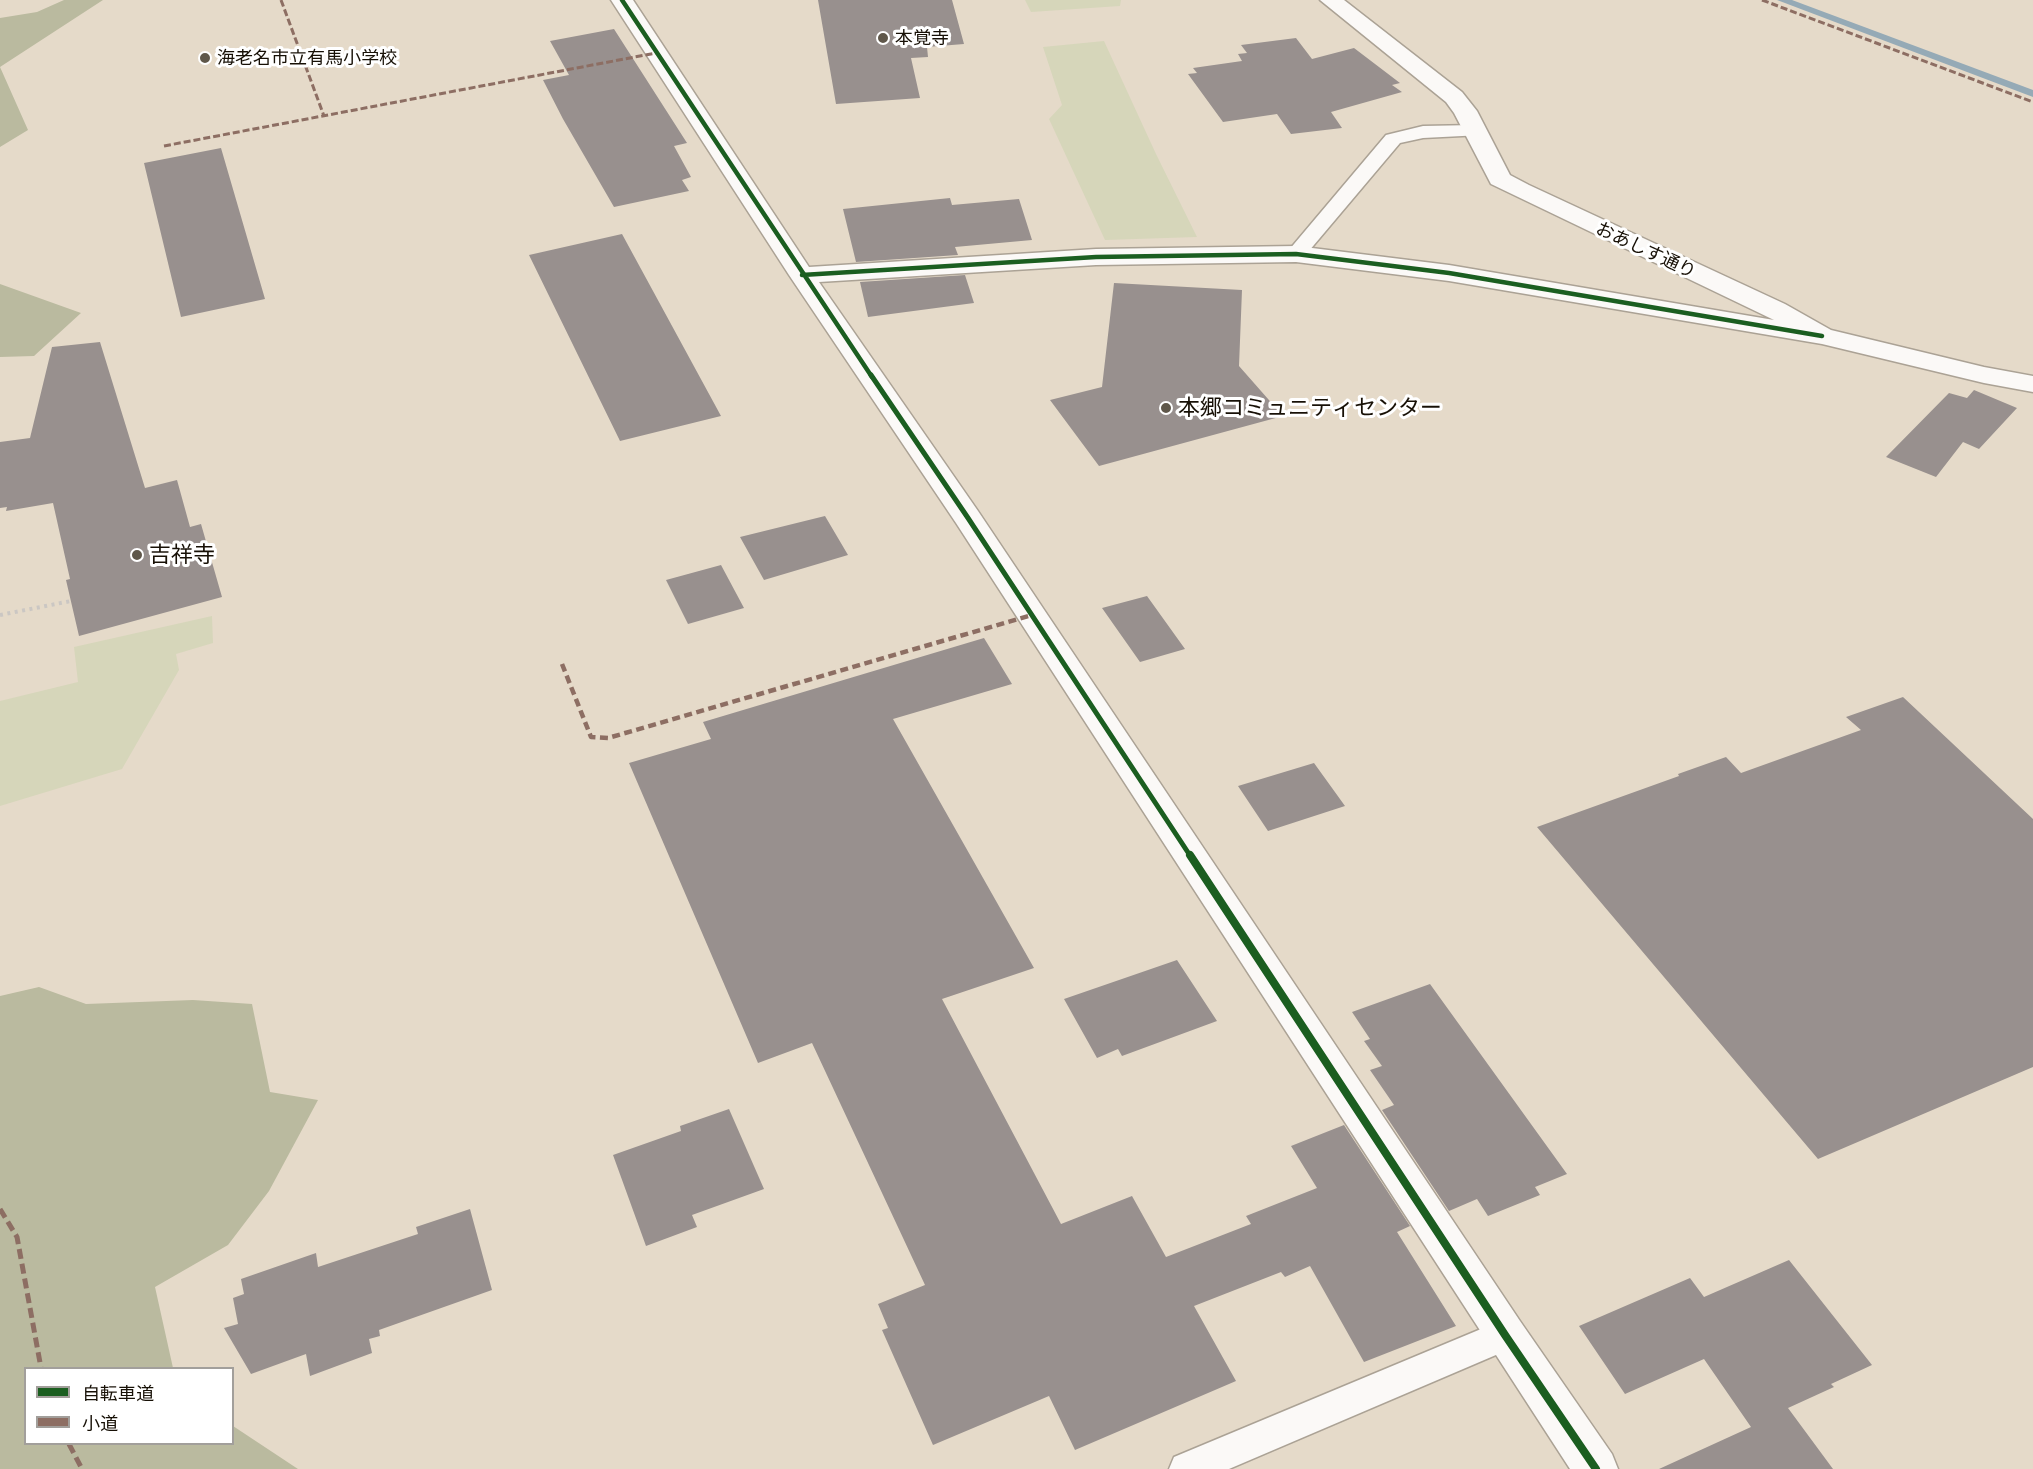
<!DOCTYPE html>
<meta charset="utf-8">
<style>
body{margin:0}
#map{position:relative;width:2033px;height:1469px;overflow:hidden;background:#e5dac9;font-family:"Exo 2","Noto Sans JP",sans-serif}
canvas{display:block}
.legend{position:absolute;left:24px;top:1367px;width:210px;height:78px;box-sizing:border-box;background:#fff;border:2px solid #a29f9b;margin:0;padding:8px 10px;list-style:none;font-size:18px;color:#171006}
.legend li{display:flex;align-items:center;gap:12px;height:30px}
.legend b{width:30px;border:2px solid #a29f9b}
</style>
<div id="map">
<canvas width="2033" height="1469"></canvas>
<ul class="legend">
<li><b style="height:8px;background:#1b5e20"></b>自転車道</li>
<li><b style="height:8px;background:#8d6e63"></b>小道</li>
</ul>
</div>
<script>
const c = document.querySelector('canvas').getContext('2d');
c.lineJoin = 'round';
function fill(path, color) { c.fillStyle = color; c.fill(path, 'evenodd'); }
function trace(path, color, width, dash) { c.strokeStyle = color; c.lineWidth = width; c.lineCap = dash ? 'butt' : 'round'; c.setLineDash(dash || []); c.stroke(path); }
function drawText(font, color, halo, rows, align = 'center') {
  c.font = font + ' "Exo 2","Noto Sans JP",sans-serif'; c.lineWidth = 6; c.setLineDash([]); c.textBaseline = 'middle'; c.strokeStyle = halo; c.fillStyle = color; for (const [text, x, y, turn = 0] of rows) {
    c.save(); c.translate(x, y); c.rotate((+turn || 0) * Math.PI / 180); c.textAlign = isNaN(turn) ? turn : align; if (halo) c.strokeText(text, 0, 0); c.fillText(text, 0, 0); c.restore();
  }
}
const green = new Path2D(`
 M1025,0H1121L1120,6L1031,12Z
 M1104,41L1156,154L1197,237L1105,240L1049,119L1062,105L1043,47Z
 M212,616L213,643L176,654L179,670L122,769L0,806V701L78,682L74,647Z`);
const forest = new Path2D(`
 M64,0H103L0,67L28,130L0,147V18L37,12Z
 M0,284L81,313L34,356L0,357Z
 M39,987L86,1004L193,1000L252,1004L270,1092L318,1100L269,1191L228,1245L155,1287L173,1368H26V1444H232L233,1426L298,1469H0V996Z`);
const stream = new Path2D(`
 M1777,0H1792L2033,90V97Z`);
const building = new Path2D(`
 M818,0H952L964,44L927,47L928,57L911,58L920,98L836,104Z
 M614,29L687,143L674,146L691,177L682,180L689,191L614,207L563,119L543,80L569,75L550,41Z
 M1296,38L1312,59L1354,48L1400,83L1392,85L1402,92L1331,112L1342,128L1291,134L1277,114L1223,122L1188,74L1197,73L1193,68L1242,61L1238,54L1247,53L1241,45Z
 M221,148L265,299L181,317L144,163Z
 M950,198L952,205L1019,199L1032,240L955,247L958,255L856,262L843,209Z
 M622,234L721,416L620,441L529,255Z
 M965,275L974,303L868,317L860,282Z
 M1114,283L1242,290L1239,366L1283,416L1099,466L1050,400L1102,387Z
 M100,342L145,488L177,480L190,527L201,524L222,597L79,636L66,580L70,579L53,503L6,511L7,507L0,508V442L30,438L52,347Z
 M1974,390L2017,408L1979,449L1963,442L1936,477L1886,457L1949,393L1967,398Z
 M825,516L848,555L764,580L740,537Z
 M721,565L744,608L688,624L666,580Z
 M1147,596L1185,649L1140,662L1102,608Z
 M984,638L1012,684L893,719L1034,968L942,999L1061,1224L1132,1196L1166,1257L1251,1224L1246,1216L1317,1188L1291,1146L1344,1125L1410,1226L1397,1232L1456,1326L1364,1362L1310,1266L1285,1277L1281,1272L1194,1306L1236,1381L1075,1450L1049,1396L933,1445L882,1330L888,1328L878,1304L925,1285L812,1043L758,1063L629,763L711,739L703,722Z
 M1903,697L2033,819V1067L1818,1159L1537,827L1679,776L1678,774L1726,757L1741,773L1861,730L1846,717Z
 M1314,763L1345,806L1268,831L1238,786Z
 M1177,960L1217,1021L1122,1056L1118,1049L1097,1058L1064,999Z
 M1430,984L1567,1174L1535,1187L1540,1195L1488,1216L1477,1199L1449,1211L1382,1110L1394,1105L1370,1070L1382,1066L1364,1041L1370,1039L1352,1012Z
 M729,1109L764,1189L692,1215L697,1227L646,1246L613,1155L681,1131L680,1126Z
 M470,1209L492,1290L379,1330L380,1336L369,1339L372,1353L310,1376L306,1354L251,1374L224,1328L238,1324L233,1298L244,1294L241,1279L316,1253L318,1267L418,1234L416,1227Z
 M1789,1260L1872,1365L1831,1384L1834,1387L1788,1408L1833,1469H1659L1751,1427L1704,1359L1625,1394L1579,1326L1690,1278L1704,1297Z`);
const path = new Path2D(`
 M0,615L71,601`);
const lane = new Path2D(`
 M1475,125L1482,127L1485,131L1482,135L1423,138L1400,143L1303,258L1296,260L1289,258L1286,254L1289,250L1386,135L1423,126Z
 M1505,1319L1517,1324L1522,1335L1517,1346L1229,1469H1169L1174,1457Z`);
const street = new Path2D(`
 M611,0H633L809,267L1096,249L1296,246L1449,265L1774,320L1491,184L1454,113L1446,102L1320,0H1344L1462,92L1477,111L1510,175L1529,185L1785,304L1831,330L1984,367L2033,376V392L1984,383L1822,344L1449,281L1296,262L1096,265L819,282L978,511L1520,1321L1612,1454L1618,1469H1570L956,523L789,275Z`);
const quietFar2 = new Path2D(`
 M281,0L324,116
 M1762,0L2033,102
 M164,146L656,53`);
const quietFar1 = new Path2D(`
 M562,664L591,737L608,738L1032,615`);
const quiet = new Path2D(`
 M0,1209L17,1237L41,1368
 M69,1444L82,1469`);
const cyclewayFar2 = new Path2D(`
 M622,0L872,377
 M802,275L1096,257L1296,254L1449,273L1822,336`);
const cyclewayFar1 = new Path2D(`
 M871,375L968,518L1191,857`);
const cycleway = new Path2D(`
 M1190,855L1505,1335L1596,1469`);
const markers = [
 [883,38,6,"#5f574a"],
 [205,58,6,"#5f574a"],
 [1166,408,6,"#5f574a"],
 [137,555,6,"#5f574a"]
];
const farPoinames = [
 ["本覚寺",895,38],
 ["海老名市立有馬小学校",217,58]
];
const farStreetnames = [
 ["おあしす通り",1646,250,25]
];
const poiNames = [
 ["本郷コミュニティセンター",1178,408],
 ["吉祥寺",149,555]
];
fill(green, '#d6d6ba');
fill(forest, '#baba9f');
fill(stream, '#95aab6');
fill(building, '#98908e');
trace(lane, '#aba295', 3);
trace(street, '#aba295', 3);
trace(path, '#cbc7c3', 4, [3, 4.5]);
fill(lane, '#fbf9f7');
fill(street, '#fbf9f7');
trace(quietFar2, '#8d6e63', 3, [7, 3]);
trace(quietFar1, '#8d6e63', 4.5, [8, 4.5]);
trace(quiet, '#8d6e63', 5, [10, 5]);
trace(cyclewayFar2, '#1b5e20', 4.5);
trace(cyclewayFar1, '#1b5e20', 5);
trace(cycleway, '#1b5e20', 8);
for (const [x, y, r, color] of markers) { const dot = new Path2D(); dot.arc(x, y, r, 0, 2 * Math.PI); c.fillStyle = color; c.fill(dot); trace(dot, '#fff', 2); }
drawText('18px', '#171006', '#fff', farPoinames, 'left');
drawText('18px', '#171006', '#fff', farStreetnames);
drawText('22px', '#171006', '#fff', poiNames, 'left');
</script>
